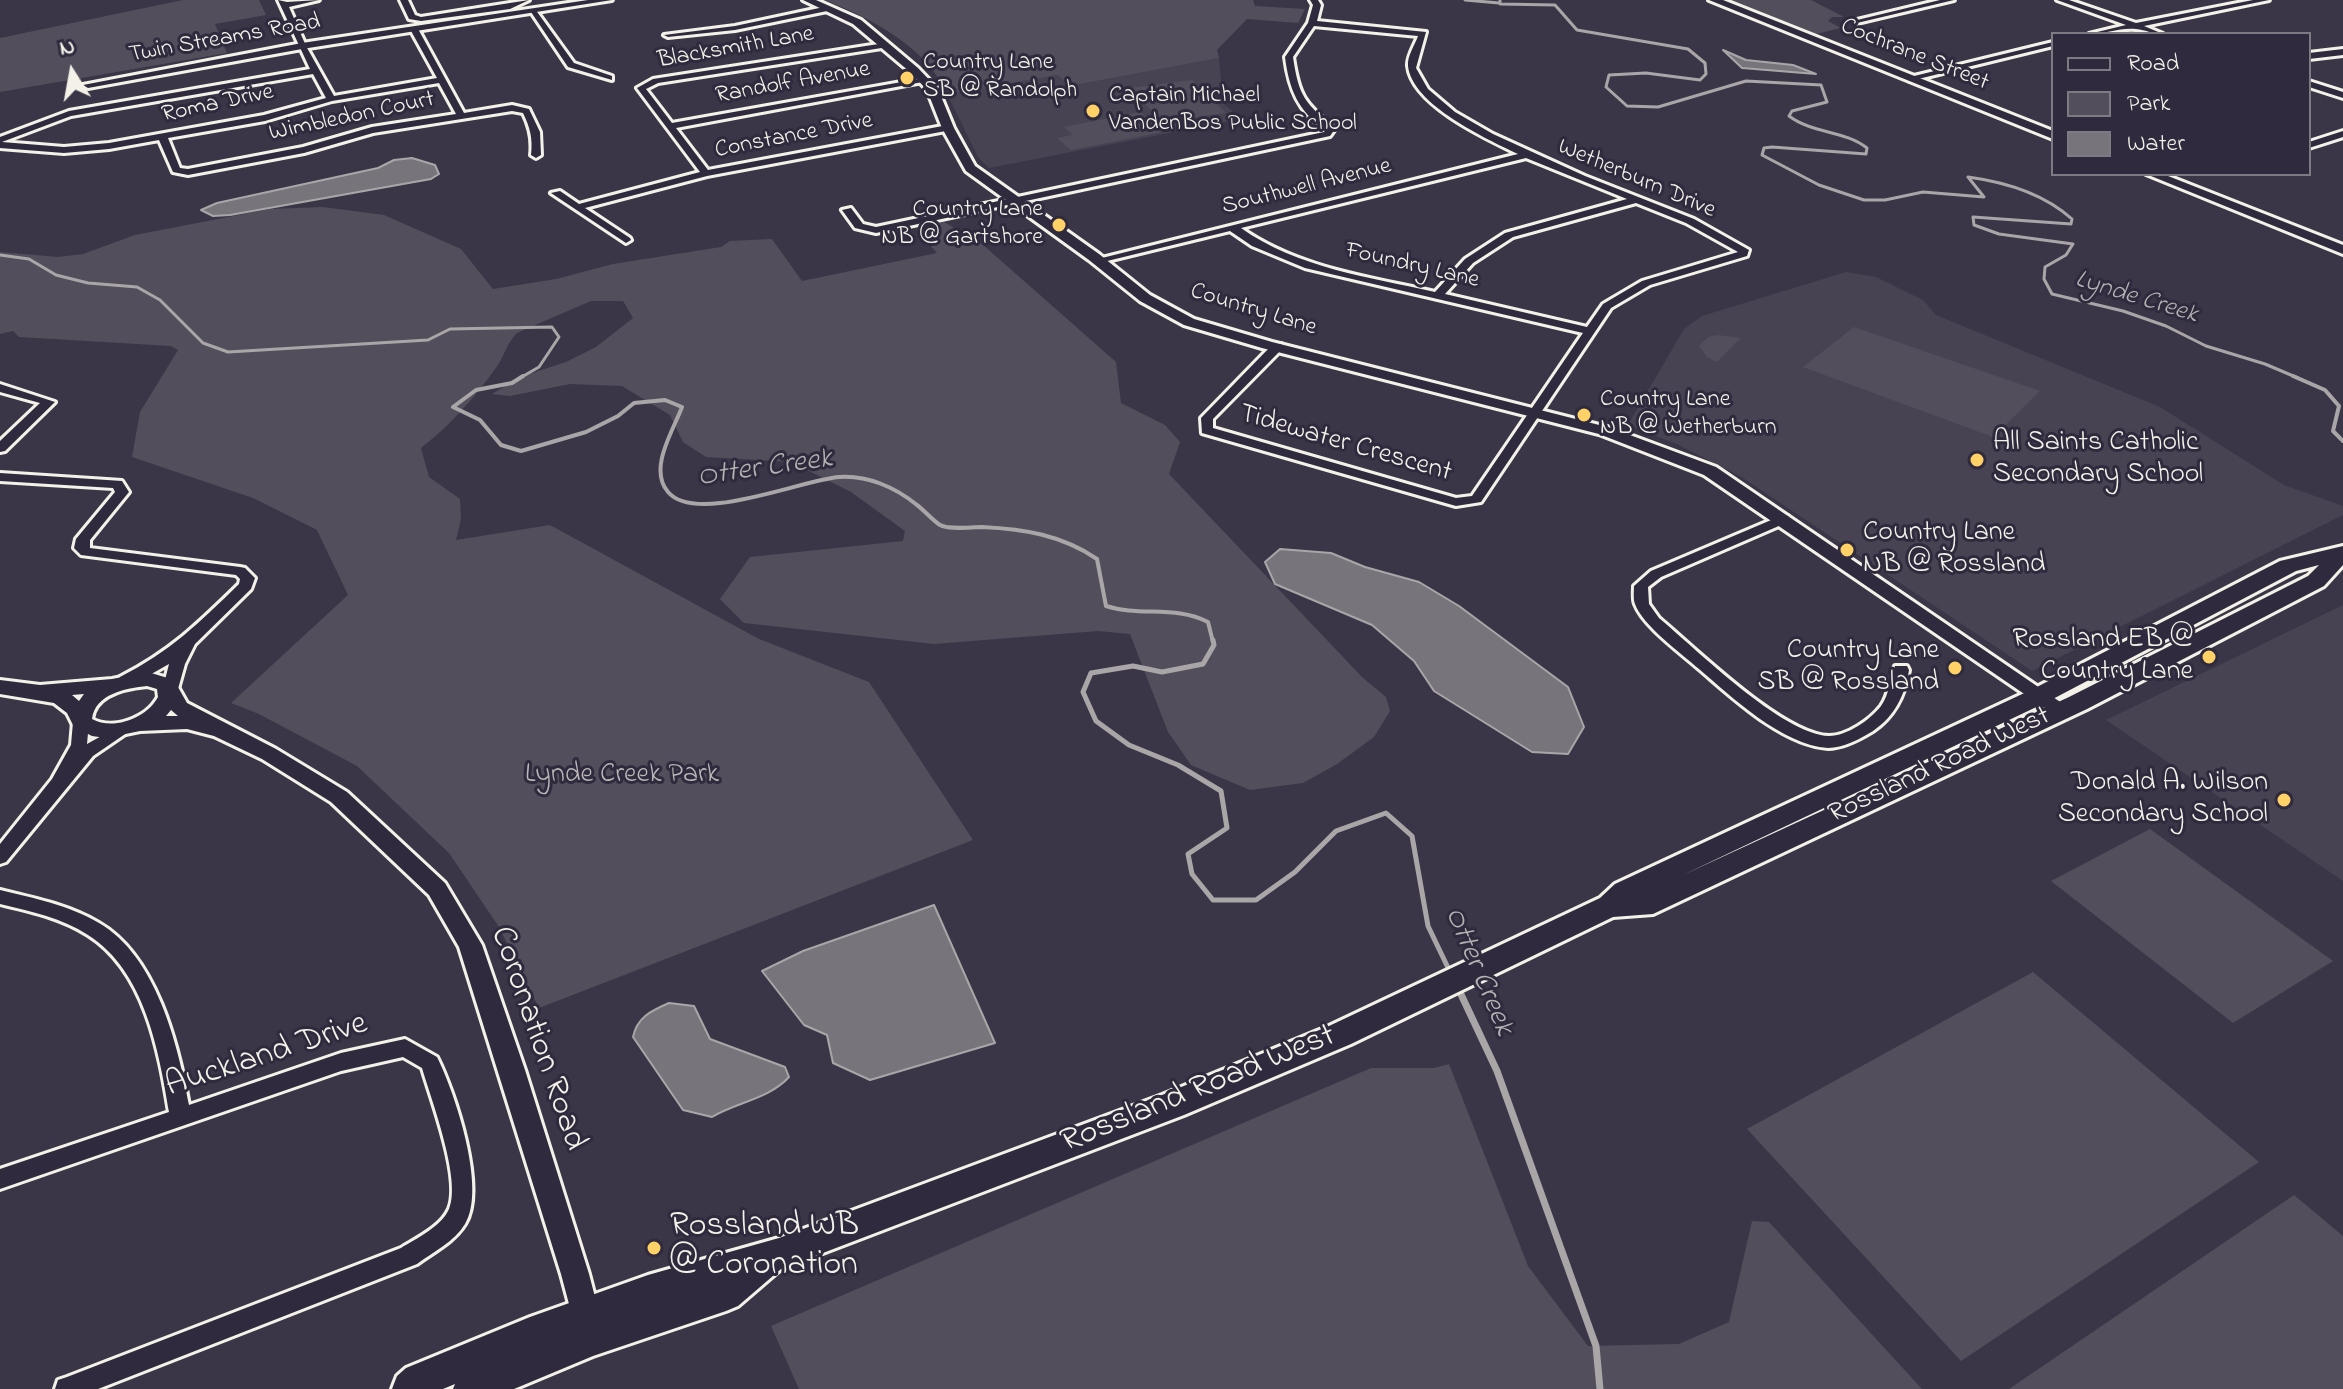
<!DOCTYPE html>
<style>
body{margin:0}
#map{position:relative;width:2343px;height:1389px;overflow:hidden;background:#3b3647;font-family:"Indie Flower",sans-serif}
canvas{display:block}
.legend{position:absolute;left:2051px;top:32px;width:260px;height:144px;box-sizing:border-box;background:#2f2a3d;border:2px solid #7e7a81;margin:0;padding:10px 14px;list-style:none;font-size:24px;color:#f4f1e8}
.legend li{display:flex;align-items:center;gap:16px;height:40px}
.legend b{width:40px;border:2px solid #7e7a81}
.north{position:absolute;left:32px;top:32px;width:80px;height:80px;-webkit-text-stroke:6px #2f2a3d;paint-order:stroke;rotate:349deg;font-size:22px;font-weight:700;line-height:32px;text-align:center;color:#f4f1e8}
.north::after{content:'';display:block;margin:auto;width:28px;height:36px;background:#f4f1e8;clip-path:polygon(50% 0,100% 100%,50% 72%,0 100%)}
</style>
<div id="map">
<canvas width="2343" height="1389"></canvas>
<ul class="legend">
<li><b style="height:10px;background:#2f2a3d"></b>Road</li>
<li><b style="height:22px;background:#534e5c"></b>Park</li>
<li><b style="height:22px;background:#78747b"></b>Water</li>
</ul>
<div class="north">N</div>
</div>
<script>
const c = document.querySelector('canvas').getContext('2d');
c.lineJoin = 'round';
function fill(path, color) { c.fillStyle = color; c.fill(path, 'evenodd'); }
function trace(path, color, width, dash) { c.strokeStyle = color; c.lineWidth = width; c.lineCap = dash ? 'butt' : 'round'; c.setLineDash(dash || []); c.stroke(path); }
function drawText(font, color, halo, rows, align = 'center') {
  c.font = font + ' "Indie Flower",sans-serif'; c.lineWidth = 6; c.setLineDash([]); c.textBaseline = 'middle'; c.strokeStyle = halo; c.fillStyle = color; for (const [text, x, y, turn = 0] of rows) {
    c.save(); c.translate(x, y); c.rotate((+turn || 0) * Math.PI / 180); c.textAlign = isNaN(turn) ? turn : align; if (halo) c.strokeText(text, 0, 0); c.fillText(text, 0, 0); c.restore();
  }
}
const built = new Path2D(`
 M1219,58L1223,103L1241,119L989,168L978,157L947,94L1058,75L1070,86Z
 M1846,272L1876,277L1923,300L1936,315L2160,407L2284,485L2343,506V515L2032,671L1740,476L1679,445L1628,425L1684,329L1702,316Z
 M2343,605V881L2106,720Z`);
const green = new Path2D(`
 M183,0H259L266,15L215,24L227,53L0,92V38Z
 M825,0H1253L1255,6L1305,9L1298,23L1247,19L1217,50L1219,58L1070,86L1058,75L947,94C927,47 870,18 825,0Z
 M1729,0H1811L1844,17H1832L1828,21L1841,28L1816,34Z
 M1192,80L1226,113L1162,122L1130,88Z
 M1139,112L1167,131L1071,150L1057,138L1073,135L1064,127Z
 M323,207L384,215L461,249L493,289L556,279L613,264L721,247L730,241L772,239L802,281L937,253L916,229L944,222L982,244L1116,362L1121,403L1165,425L1180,442L1169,474L1363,678L1386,697L1390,711L1374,737L1337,764L1303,783L1250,790L1191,765L1168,732L1130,634L1098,631L934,644L744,623L720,599L750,557L903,541L905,531L851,492L791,462L706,457L683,442L670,415L622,386L570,384L510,396L492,394L520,377L566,362L596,347L633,318L623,301H591L517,333C507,343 505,354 498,365C476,396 451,425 421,448L429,477L460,499L461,519L456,540L550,525L759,639L869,682L973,840L539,1008L499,927L449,853L357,766L259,714L231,703L348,595L317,530L253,498L132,457L140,412L178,350L171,346L19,337L13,331L0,334V252L58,257L83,254L135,235L270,209Z
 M1854,327L2040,391L1993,437L1803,367Z
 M1718,335L1741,338L1717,362L1707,357L1699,346L1708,337Z
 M2150,829L2333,961L2233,1023L2051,881Z
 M2033,972L2259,1162L1961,1361L1747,1129Z
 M1449,1064L1528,1266L1588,1346L1679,1344L1729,1322L1752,1221L1769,1222L1922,1389H799L771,1326L1371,1068H1434Z
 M2294,1195L2343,1236V1389H2009Z`);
const water = new Path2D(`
 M1723,50L1746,60L1793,65L1816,74L1742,68Z
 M412,158L435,165L439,174L431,179L230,215L213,216L201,210L217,203L378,168L394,160Z
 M1280,549L1331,553L1365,567L1419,582L1459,606L1568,687L1584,727L1568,754L1532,752L1434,691L1414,661L1372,625L1275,584L1265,562Z
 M934,905L995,1043L870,1080L833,1063L827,1035L804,1025L762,971L803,951Z
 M669,1003L694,1006L710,1039L785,1067L789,1077C769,1099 737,1102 712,1117L683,1110L633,1037C637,1017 651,1011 669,1003Z`);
const streamFar3 = new Path2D(`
 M1465,0L1499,3
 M1500,0V4L1555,5L1577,30L1688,49L1705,63L1706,74L1700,80L1646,73L1609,75L1606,87L1627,106L1658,107L1746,81L1821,85L1827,102L1792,111L1789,116C1813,134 1844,130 1867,148L1866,154L1772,147L1764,148L1762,155L1819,185L1864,200H1885L1923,192L1984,197L1968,177C2005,182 2043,193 2072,219L2071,224L1973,217L1974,225L1999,234L2073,244L2066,255L2045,267L2044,279L2052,294L2123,311L2166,326L2206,346L2265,364L2298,378
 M0,255L29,259L56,275L88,283L137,287L160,300L203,343L228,352L428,340L450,329L552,327L559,337L539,367L520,378`);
const streamFar2 = new Path2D(`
 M523,376L512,383L476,390L453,407L480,420L501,445L521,451L586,432L618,416L634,403L665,400L682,407C673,431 648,469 668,492C696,525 801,480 839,477C867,475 895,487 917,505C924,510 932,520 940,525C949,530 970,527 982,527C1024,529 1062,535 1097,559L1106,606C1140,617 1176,605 1208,622L1213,642
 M2293,376L2325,390L2339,406L2333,431L2343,441`);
const streamFar1 = new Path2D(`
 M1213,640L1214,645L1203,664L1162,672L1133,666L1091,673L1083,692L1096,721L1129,745L1178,765L1221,791L1227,828L1188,854L1192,874L1213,900H1256L1295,872L1336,831L1386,813L1412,836L1428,926L1451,974`);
const stream = new Path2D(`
 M1450,972L1452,976
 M1458,988L1497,1071L1596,1346L1600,1389`);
const minor = new Path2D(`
 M278,0L287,2L319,0L289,7L306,46L334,96L437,78L410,29L417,27L464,113L512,105L529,109L540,132L541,155L536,158L531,155C533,139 530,127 523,113L512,111L373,133L304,153L188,175L173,172L159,140L109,149L64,153L0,148V137L69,111L310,69ZM313,74L326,98L264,115L109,143L64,147L2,142L71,116ZM439,83L456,114L372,127L303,147L188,169L180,168L168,138L265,121L332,101Z
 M400,0H408L415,15L421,17L529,0L510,9L421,21L409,19Z
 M1310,0H1318L1321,5L1317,21L1426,32L1416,68L1428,89L1455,112L1493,134L1585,176L1694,219L1749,250L1747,256L1650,285L1611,308L1481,502L1456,506L1202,433L1201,418L1273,344H1281V350L1213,419V428L1456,498L1472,496L1583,333L1305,268L1252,246L1230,231L1099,263L1094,260L1518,154C1487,139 1412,105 1408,66C1407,56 1415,45 1418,36L1314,26L1293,57C1299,98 1305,102 1335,129L1330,136L876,233L855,228L842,210L851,208L863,224L876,227L1324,132L1325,130C1298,111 1289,89 1285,57L1308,23L1313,5ZM1526,158L1627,199L1505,233L1465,259L1435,292C1369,277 1297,268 1241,228ZM1636,203L1686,223L1738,252L1642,281L1603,304L1587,327L1445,294L1473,263L1513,237Z
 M1940,0H1954L1857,23L1853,21Z
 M2057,0H2069L2136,23L2253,0H2269L2144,26L2163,34C2153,34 2146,30 2136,29C2122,27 2104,34 2089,34L2126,25Z
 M824,7L827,11L735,30L668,37L664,35L735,26Z
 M529,9H535L574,63L612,76V80L568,67Z
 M2053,42V46L1910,81L1906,78Z
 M885,43L888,47L658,83L646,89L672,123L924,78L928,81L676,128L708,170L948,125L951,126V130L707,176L585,208L630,238L631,240L626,243L551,193L560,191L579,204L700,172L637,88L653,79Z
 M2343,49V55L2309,59V53Z
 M2309,81L2343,92V98L2309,87Z
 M2343,131V137L2309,148V142Z
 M0,384L55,402L5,451L0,452V441L40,403L0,392Z
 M0,473L122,481L129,492L90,540V548L240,567L245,568L255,578L251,589L195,644L185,664L176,696L170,697L162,692L169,664L132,685H120L118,681L120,677C171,651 199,623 239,584L240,579L236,575L81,555L74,548L76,539L115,492L113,488L0,481Z
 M1783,515L1788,516L1790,519L1788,522L1661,577L1648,587L1649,604L1659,618C1695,648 1783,735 1829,736C1847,736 1870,720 1881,706C1890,694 1889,679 1895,666H1907L1909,670C1905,695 1895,716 1873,731C1860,739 1843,748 1828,748C1782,745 1732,697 1699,669C1681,653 1643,626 1635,604C1633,599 1634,591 1634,586L1651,571Z
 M81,716L89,722L87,744L123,724L131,730L93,756L6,862L0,864V844L52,779L71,745L73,722Z
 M0,890C33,898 69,905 99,923C156,956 178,1044 189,1105L341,1053L405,1039L437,1057C455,1093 487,1189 465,1224C454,1242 433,1252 417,1264L98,1389H55L58,1380L67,1377L401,1248C417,1238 441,1227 449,1209C462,1180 431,1099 422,1068L403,1057L341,1071L0,1189V1169L169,1112C159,1051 145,971 88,935C62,918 30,911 0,904Z`);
const tertiary = new Path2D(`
 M588,0H612L302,49L88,88L83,85L302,43Z
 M803,0H816L861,20L918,68L938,89L954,128L975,166L1099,254L1150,295L1194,319L1272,342L1611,428L1716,467L2072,710L2062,717L2055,715L1704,475L1599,434L1262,348L1184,325L1140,301L1089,260L966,171L942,128L927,90L910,72L853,24Z
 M1709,0H1723L2053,131V139Z
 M2146,174H2163L2343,245V254Z
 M148,672L174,680L187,703L276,749L347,792L445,883L482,945L525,1070L589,1274L602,1324L597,1334L587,1338L577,1334L561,1274L459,947L429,895L331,802L262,759L214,736L187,729L140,731L106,738L92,736L74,727L67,713L54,703L0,694V680L40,685L112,679ZM147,686L157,689L158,697C147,718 113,731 92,719C95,694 126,688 147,686ZM84,694L79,701L72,695ZM171,710L178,716H166Z`);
const secondary = new Path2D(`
 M2343,546V565L2324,586L2087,709L1653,914L1613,917L1351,1044L1184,1115L781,1269L738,1306L726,1311L593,1356L514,1389H453L455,1384L443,1389H392L397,1376L406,1368L530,1317L648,1275L779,1238L1162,1095L1329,1026L1600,898L1615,884L2033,689L2280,561ZM2319,565L2308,576L2069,697L1683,875L2049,701L2296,571Z`);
const markers = [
 [907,78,8,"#ffd166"],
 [1093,111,8,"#ffd166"],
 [1059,225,8,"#ffd166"],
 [1584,415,8,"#ffd166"],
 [1977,460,8,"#ffd166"],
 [1847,550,8,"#ffd166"],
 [2209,657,8,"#ffd166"],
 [1955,668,8,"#ffd166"],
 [2284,800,8,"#ffd166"],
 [654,1248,8,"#ffd166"]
];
const farStreetnames = [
 ["Twin Streams Road",225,40,-10],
 ["Blacksmith Lane",736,49,-10],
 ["Cochrane Street",1914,56,22],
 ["Randolf Avenue",793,84,-10],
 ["Roma Drive",218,105,-12],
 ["Wimbledon Court",352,118,-12],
 ["Constance Drive",794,137,-11],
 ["Wetherburn Drive",1636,180,23],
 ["Southwell Avenue",1307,188,-14],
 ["Foundry Lane",1412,267,13],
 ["Country Lane",1253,311,17]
];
const farPoinames = [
 ["Country Lane",923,64],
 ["SB @ Randolph",923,92],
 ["Captain Michael",1109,97],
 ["VandenBos Public School",1109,125],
 ["Country Lane",1043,211,"right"],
 ["NB @ Gartshore",1043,239,"right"],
 ["Country Lane",1600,401],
 ["NB @ Wetherburn",1600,429]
];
const farWaternames = [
 ["Lynde Creek",2136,299,17]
];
const poiNames = [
 ["All Saints Catholic",1993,444,"left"],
 ["Secondary School",1993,476,"left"],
 ["Country Lane",1863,534,"left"],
 ["NB @ Rossland",1863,566,"left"],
 ["Rossland EB @",2193,641],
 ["Country Lane",2193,673],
 ["Country Lane",1939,652],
 ["SB @ Rossland",1939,684],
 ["Donald A. Wilson",2268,784],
 ["Secondary School",2268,816]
];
const streetNames = [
 ["Tidewater Crescent",1345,445,16],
 ["Rossland Road West",1940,767,-25]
];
const parkNames = [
 ["Lynde Creek Park",622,776]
];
const waterNames = [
 ["Otter Creek",765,470,-8],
 ["Otter Creek",1477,972,67]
];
const nearStreetnames = [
 ["Coronation Road",536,1039,71],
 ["Auckland Drive",267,1057,-18],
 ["Rossland Road West",1199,1091,-22]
];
const nearPoinames = [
 ["Rossland WB",670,1228],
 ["@ Coronation",670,1267]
];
fill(built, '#484352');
fill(green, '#534e5c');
fill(water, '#78747b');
trace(water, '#aaa6a7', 2);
trace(streamFar3, '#aaa6a7', 3);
trace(streamFar2, '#aaa6a7', 4);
trace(streamFar1, '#aaa6a7', 5);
trace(stream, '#aaa6a7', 7);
trace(minor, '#f4f1e8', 6);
trace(tertiary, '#f4f1e8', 6);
trace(secondary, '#f4f1e8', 6);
fill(minor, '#2f2a3d');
fill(tertiary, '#2f2a3d');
fill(secondary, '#2f2a3d');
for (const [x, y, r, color] of markers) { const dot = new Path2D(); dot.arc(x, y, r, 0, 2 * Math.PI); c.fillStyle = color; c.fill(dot); trace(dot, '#2f2a3d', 3); }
drawText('24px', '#f4f1e8', '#2f2a3d', farStreetnames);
drawText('24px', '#f4f1e8', '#2f2a3d', farPoinames, 'left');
drawText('italic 26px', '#b6b2b2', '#2f2a3d', farWaternames);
drawText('28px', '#f4f1e8', '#2f2a3d', poiNames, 'right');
drawText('28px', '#f4f1e8', '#2f2a3d', streetNames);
drawText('28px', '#bcb8b7', '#2f2a3d', parkNames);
drawText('italic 30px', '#b6b2b2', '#2f2a3d', waterNames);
drawText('34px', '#f4f1e8', '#2f2a3d', nearStreetnames);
drawText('34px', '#f4f1e8', '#2f2a3d', nearPoinames, 'left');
</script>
